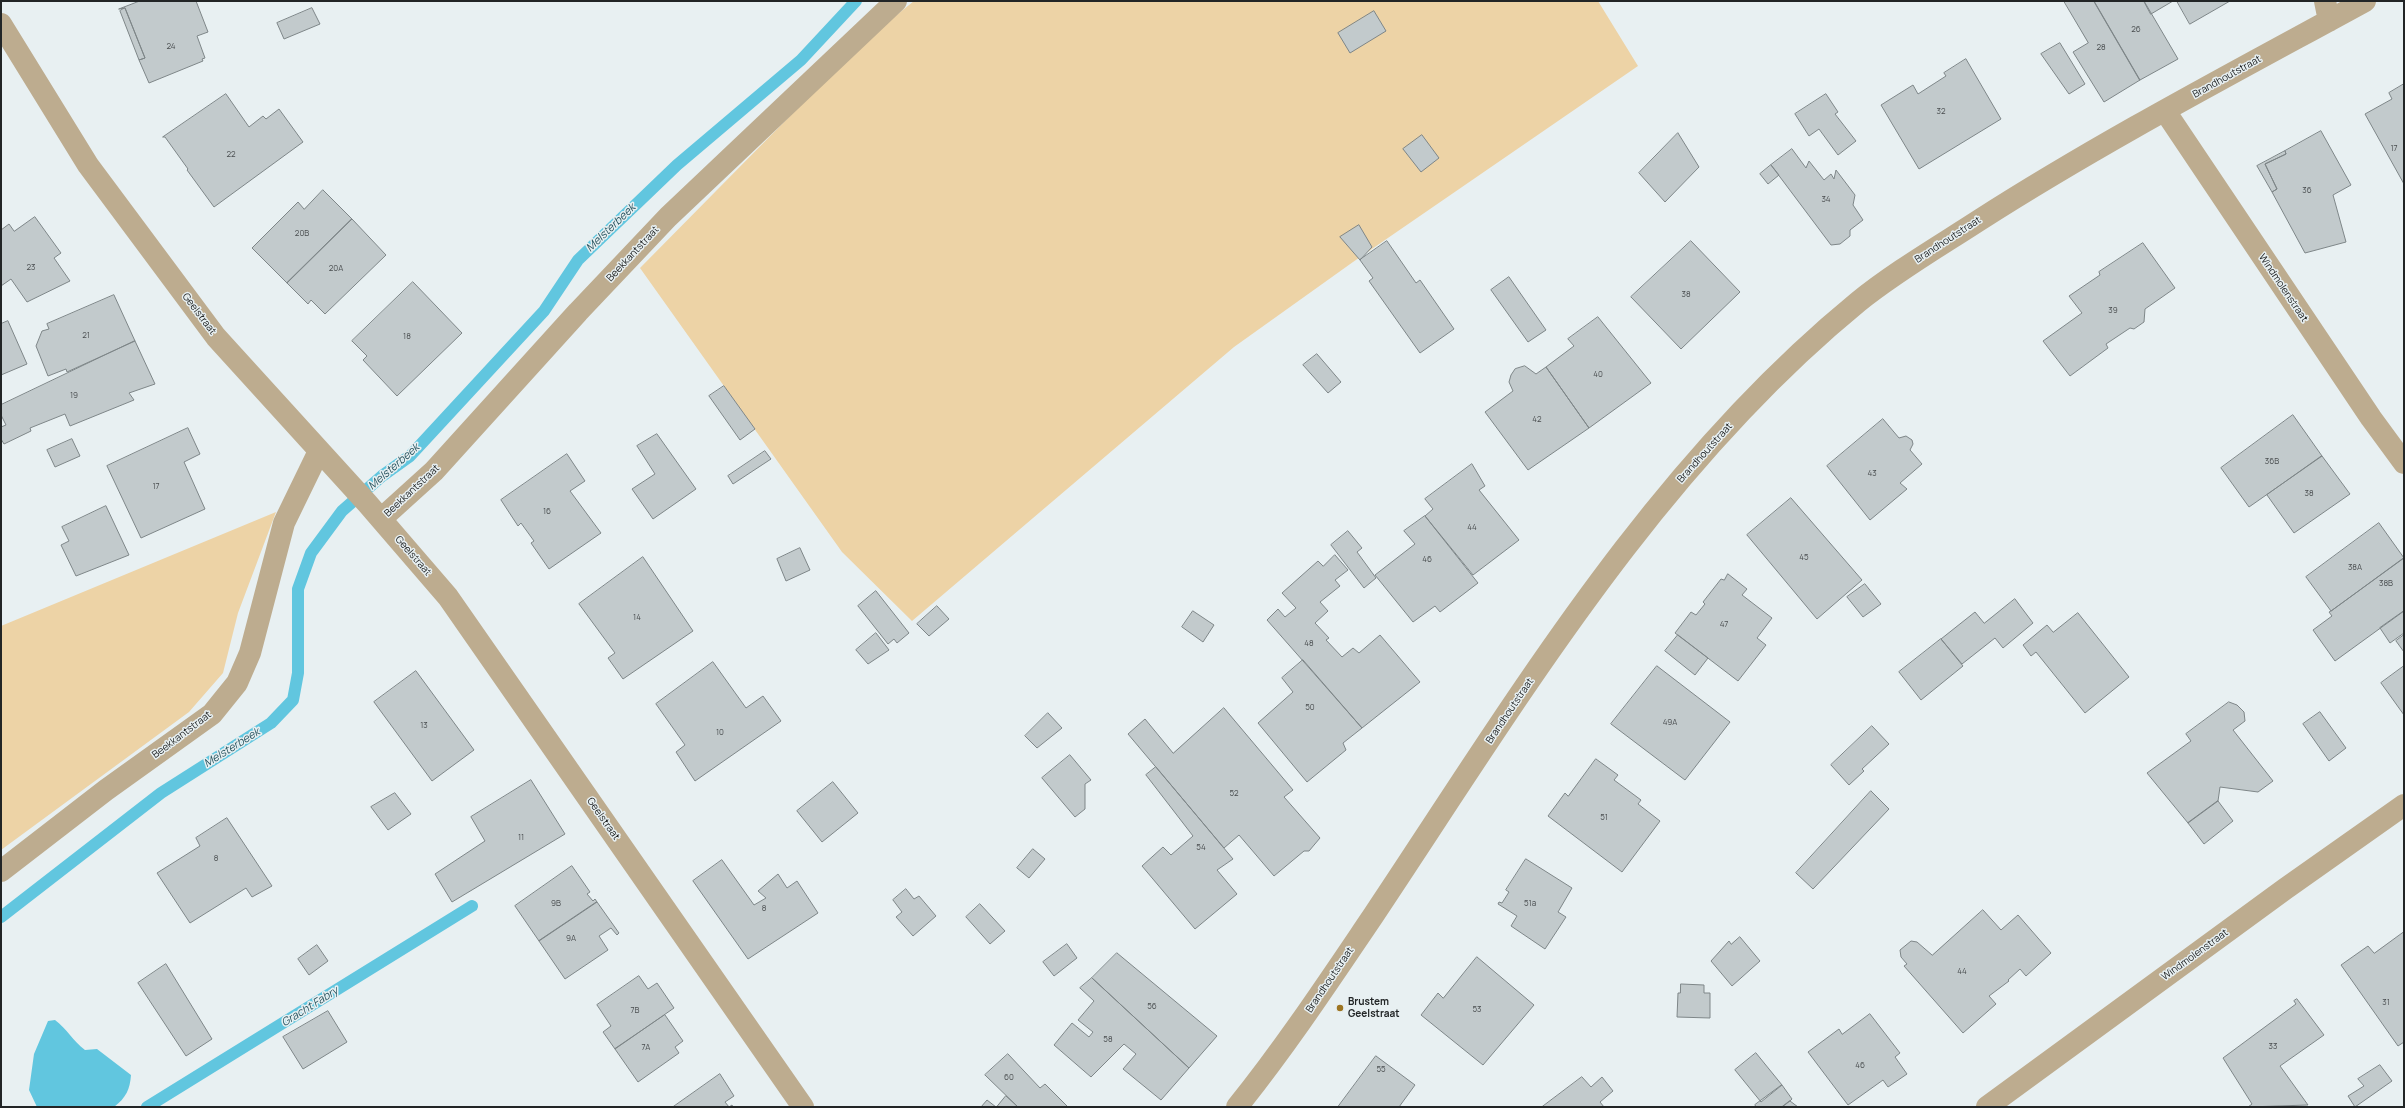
<!DOCTYPE html>
<style>
body{margin:0}
#map{position:relative;width:2405px;height:1108px;overflow:hidden;background:#e8f0f2;font-family:Manrope,sans-serif}
canvas{display:block}
.frame{position:absolute;inset:0;border:2px solid #222526;pointer-events:none}
</style>
<div id="map">
<canvas width="2405" height="1108"></canvas>
<div class="frame"></div>
</div>
<script>
const c = document.querySelector('canvas').getContext('2d');
c.lineJoin = 'round';
function fill(path, color) { c.fillStyle = color; c.fill(path, 'evenodd'); }
function trace(path, color, width, dash) { c.strokeStyle = color; c.lineWidth = width; c.lineCap = dash ? 'butt' : 'round'; c.setLineDash(dash || []); c.stroke(path); }
function drawText(font, color, halo, rows, align = 'center') {
  c.font = font + ' Manrope,sans-serif'; c.lineWidth = 3; c.setLineDash([]); c.textBaseline = 'middle'; c.strokeStyle = halo; c.fillStyle = color; for (const [text, x, y, turn = 0] of rows) {
    c.save(); c.translate(x, y); c.rotate((+turn || 0) * Math.PI / 180); c.textAlign = isNaN(turn) ? turn : align; if (halo) c.strokeText(text, 0, 0); c.fillText(text, 0, 0); c.restore();
  }
}
const green = new Path2D(`
 M914,1H1598L1638,66L1353,262L1234,347L912,621L842,552L640,268L863,42Z
 M276,512L238,613L223,673L189,712L1,850V626Z`);
const water = new Path2D(`
 M55,1020C67,1029 73,1041 85,1050L97,1049L131,1075C130,1089 126,1098 114,1107H37L29,1090L34,1054L48,1021Z`);
const stream = new Path2D(`
 M1,917L161,793L271,723L293,700L298,673V589L311,553L342,511L382,476L410,456L544,311L578,260L677,165L801,60L856,1
 M147,1107L472,906`);
const building = new Path2D(`
 M140,1H196L208,32L197,36L205,58L202,59L203,61L149,83L139,60L145,58L125,8L119,9Z
 M2064,1H2094L2140,80L2104,102L2073,52L2088,43Z
 M2094,1H2144L2178,59L2140,80Z
 M2144,1H2173L2151,14Z
 M2177,1H2230L2190,24Z
 M125,8L145,58L139,60L120,11Z
 M312,8L320,24L284,39L277,23Z
 M1374,11L1386,31L1350,53L1338,33Z
 M2060,43L2085,84L2069,94L2041,54Z
 M1966,59L2001,119L1919,169L1881,105L1913,85L1918,94L1946,76L1944,73Z
 M2404,84V184L2365,114L2392,99L2389,93Z
 M226,94L249,127L263,116L266,119L279,109L303,142L214,207L187,170L188,169L165,137H163Z
 M1826,94L1838,112L1835,114L1856,141L1838,155L1819,129L1809,136L1795,114Z
 M2321,131L2351,185L2333,195L2346,242L2305,253L2272,192L2277,189L2265,164L2286,154L2285,151Z
 M1678,133L1699,167L1665,202L1639,173Z
 M1422,135L1439,158L1421,172L1403,149Z
 M1792,149L1806,168L1809,161L1824,180L1831,174L1834,179L1836,170L1855,195L1853,205L1863,220L1850,230V236L1840,244L1831,245L1771,165Z
 M2285,151L2286,154L2265,164L2277,189L2272,192L2257,166Z
 M1771,165L1779,175L1768,184L1760,174Z
 M323,190L352,219L287,283L252,248L298,202L304,209Z
 M35,217L61,253L54,258L70,281L27,302L11,279L1,286V230L9,224L14,231Z
 M352,219L386,255L325,314L311,300L308,304L287,283Z
 M1359,225L1372,247L1360,260L1340,237Z
 M1387,241L1416,283L1420,280L1454,329L1420,353L1369,281L1373,278L1360,260Z
 M1691,241L1740,292L1681,349L1631,297Z
 M2143,243L2175,288L2145,309L2144,322L2134,329L2130,328L2106,344L2108,348L2070,376L2043,341L2082,313L2069,296L2100,275L2099,272Z
 M1509,277L1546,330L1528,342L1491,290Z
 M413,282L462,333L397,396L363,360L367,356L352,341Z
 M114,295L135,341L67,372L66,369L48,376L36,346L42,331L49,329L47,324Z
 M1598,317L1651,383L1589,428L1546,367L1574,346L1568,339Z
 M8,321L27,364L1,375V324Z
 M135,341L155,384L129,393L134,400L70,426L65,414L30,428L31,431L4,444L1,439V427L6,425L1,415V405Z
 M1317,354L1341,382L1328,393L1303,365Z
 M1525,366L1536,374L1546,367L1589,428L1528,470L1485,412L1513,391L1509,382L1511,375L1515,369Z
 M724,386L755,429L740,440L709,396Z
 M2293,415L2322,456L2249,507L2221,468Z
 M1883,419L1899,438L1906,436L1912,440L1913,444L1910,450L1922,464L1900,483L1907,489L1870,520L1827,466Z
 M188,428L200,454L184,462L205,509L141,538L107,466Z
 M657,434L696,489L653,519L632,489L655,474L637,446Z
 M72,439L80,456L55,467L47,450Z
 M765,451L771,459L733,484L728,476Z
 M567,454L585,481L570,491L601,533L549,569L531,543L534,541L521,523L518,526L501,500Z
 M2322,456L2350,494L2294,533L2267,495Z
 M1472,464L1485,486L1479,490L1519,540L1473,575L1425,516L1433,509L1425,499Z
 M1791,498L1862,580L1817,619L1747,535Z
 M106,506L129,555L76,576L61,545L69,541L62,527Z
 M1425,516L1478,583L1440,612L1435,606L1413,622L1375,575L1415,544L1404,531Z
 M2379,523L2404,558L2331,611L2306,577Z
 M1348,531L1362,548L1357,552L1376,578L1364,588L1331,545Z
 M800,548L810,570L786,581L777,559Z
 M1335,555L1348,570L1335,580L1340,586L1320,602L1328,611L1315,623L1329,638L1326,640L1342,657L1353,648L1359,653L1380,635L1420,682L1362,728L1267,620L1278,609L1285,617L1296,608L1282,593L1318,561L1323,566Z
 M643,557L693,631L623,679L608,658L615,653L579,604Z
 M2404,558V611L2335,661L2313,630L2332,616L2329,612L2331,611Z
 M1728,574L1747,589L1742,595L1772,618L1757,638L1766,645L1738,681L1675,633L1691,612L1696,615L1705,604L1703,602L1721,579L1724,580Z
 M1865,584L1881,604L1863,617L1847,597Z
 M876,591L909,633L897,643L894,639L888,644L858,606Z
 M2015,599L2033,623L2003,648L1995,638L1962,664L1941,639L1975,612L1984,623Z
 M937,606L949,619L929,636L917,624Z
 M1193,611L1214,625L1203,642L1182,627Z
 M2404,611V633L2390,643L2380,628Z
 M2078,613L2129,677L2085,713L2036,652L2031,656L2023,645L2047,625L2053,632Z
 M876,633L889,650L868,664L856,650Z
 M1678,635L1708,658L1695,675L1665,651Z
 M2404,635V652L2396,641Z
 M1941,639L1963,666L1921,700L1899,672Z
 M1303,660L1362,728L1343,743L1346,750L1307,782L1258,723L1293,692L1282,678Z
 M713,662L746,708L763,696L781,721L695,781L676,752L685,745L656,704Z
 M1657,666L1730,722L1685,780L1611,724Z
 M2404,666V715L2381,683Z
 M416,671L474,750L432,781L374,702Z
 M2229,702L2237,705L2244,712L2245,721L2233,730L2273,781L2258,792L2220,787L2218,801L2188,823L2147,773L2191,741L2186,734Z
 M1224,708L1293,790L1284,797L1320,838L1309,851H1304L1274,876L1239,835L1224,848L1128,734L1145,719L1173,753Z
 M2320,712L2346,748L2329,761L2303,724Z
 M1048,713L1062,728L1037,748L1025,736Z
 M1872,726L1889,744L1862,769L1864,771L1849,785L1831,765Z
 M1070,755L1091,780L1085,784V809L1075,817L1042,778Z
 M1596,759L1618,775L1614,780L1641,800L1638,804L1660,821L1622,872L1548,816L1565,793L1568,796Z
 M1156,767L1233,859L1217,870L1237,894L1195,929L1142,866L1163,847L1171,855L1193,836L1146,775Z
 M531,780L565,834L452,902L435,874L485,841L471,817Z
 M833,782L858,813L822,842L797,811Z
 M1871,791L1889,809L1813,889L1796,873Z
 M395,793L411,814L388,830L371,807Z
 M2218,801L2233,821L2204,844L2188,823Z
 M227,818L272,886L252,897L246,888L190,923L157,873L200,846L196,838Z
 M1033,849L1045,859L1029,878L1017,868Z
 M1526,859L1572,888L1558,912L1566,917L1545,949L1511,926L1517,916L1498,904L1499,902L1502,903L1509,892L1506,890Z
 M722,860L754,905L766,898L758,891L778,874L787,888L797,881L818,913L748,959L693,881Z
 M572,866L590,892L587,894L593,901L595,899L597,902L539,941L515,906Z
 M906,889L914,899L919,896L936,916L913,936L896,917L902,912L893,900Z
 M597,902L619,933L617,935L611,928L599,936L608,950L565,979L539,941Z
 M980,904L1005,931L990,944L966,917Z
 M1983,910L2001,930L2018,915L2051,953L2026,976L2020,969L2008,980L2009,981L1989,996L1996,1004L1963,1033L1904,966L1907,964L1901,957L1900,950L1911,941L1917,942L1932,955Z
 M2404,932V1042L2398,1046L2341,965L2368,946L2374,953Z
 M1740,937L1760,961L1732,986L1711,961L1729,941L1731,944Z
 M1067,944L1077,958L1054,976L1043,962Z
 M317,945L328,961L309,975L298,959Z
 M1117,953L1217,1036L1189,1068L1092,978Z
 M1477,957L1534,1005L1483,1065L1421,1015L1438,993L1443,998Z
 M166,964L212,1039L186,1056L138,983Z
 M639,976L648,989L657,983L674,1008L615,1049L603,1032L611,1026L597,1005Z
 M1092,978L1189,1068L1161,1100L1123,1069L1136,1054L1124,1044L1091,1077L1054,1045L1072,1023L1089,1037L1093,1032L1078,1020L1094,1001L1080,988Z
 M1681,984L1704,985V993H1710V1018L1677,1017L1678,993H1680Z
 M2297,999L2324,1035L2280,1066L2308,1105L2248,1107L2252,1104L2223,1058L2296,1004L2294,1001Z
 M328,1011L347,1042L303,1069L283,1037Z
 M1870,1014L1900,1053L1895,1057L1907,1074L1888,1087L1883,1080L1848,1105L1808,1052L1839,1029L1842,1034Z
 M665,1015L683,1041L675,1047L679,1053L638,1082L615,1049Z
 M1756,1053L1782,1085L1761,1102L1735,1070Z
 M1008,1054L1040,1088L1045,1084L1068,1107H1018L985,1075Z
 M1376,1056L1415,1085L1399,1107H1338Z
 M2380,1065L2392,1081L2355,1107L2348,1096L2364,1086L2358,1079Z
 M720,1074L734,1096L725,1102L729,1107L732,1105L733,1107H673Z
 M1582,1077L1591,1087L1602,1077L1613,1091L1600,1102L1604,1107H1542Z
 M1782,1085L1792,1099L1790,1101L1782,1107H1756L1755,1105Z
 M1006,1096L1018,1107H981L987,1100L996,1107Z
 M1790,1101L1798,1107H1782Z`);
const street = new Path2D(`
 M2325,1L2329,21
 M1,24L88,165L216,337L367,503L448,597L803,1107
 M2165,111L2371,418L2404,463
 M381,519L434,471L578,312L668,217L896,1
 M1,871L106,790L212,714L237,683L250,653L284,523L319,451
 M1237,1107C1286,1046 1329,981 1373,916C1517,700 1654,469 1858,302C1895,272 1938,247 1978,221C2103,141 2235,72 2365,1
 M1987,1107L2285,889L2404,805`);
const markers = [
 [1340,1008,4,"#9d7522"]
];
const numberNames = [
 ["26",2136,30],
 ["24",171,47],
 ["28",2101,48],
 ["32",1941,112],
 ["17",2394,149],
 ["22",231,155],
 ["36",2307,191],
 ["34",1826,200],
 ["20B",302,234],
 ["23",31,268],
 ["20A",336,269],
 ["38",1686,295],
 ["39",2113,311],
 ["21",86,336],
 ["18",407,337],
 ["40",1598,375],
 ["19",74,396],
 ["42",1537,420],
 ["36B",2272,462],
 ["43",1872,474],
 ["17",156,487],
 ["38",2309,494],
 ["16",547,512],
 ["44",1472,528],
 ["45",1804,558],
 ["46",1427,560],
 ["38A",2355,568],
 ["38B",2386,584],
 ["14",637,618],
 ["47",1724,625],
 ["48",1309,644],
 ["50",1310,708],
 ["49A",1670,723],
 ["13",424,726],
 ["10",720,733],
 ["52",1234,794],
 ["51",1604,818],
 ["11",521,838],
 ["54",1201,848],
 ["8",216,859],
 ["9B",556,904],
 ["51a",1530,904],
 ["8",764,909],
 ["9A",571,939],
 ["44",1962,972],
 ["31",2386,1003],
 ["56",1152,1007],
 ["53",1477,1010],
 ["7B",635,1011],
 ["58",1108,1040],
 ["33",2273,1047],
 ["7A",646,1048],
 ["46",1860,1066],
 ["55",1381,1070],
 ["60",1009,1078]
];
const streetNames = [
 ["Brandhoutstraat",2227,77,-29],
 ["Brandhoutstraat",1948,240,-33],
 ["Beekkantstraat",633,254,-47],
 ["Windmolenstraat",2283,288,56],
 ["Geelstraat",199,314,53],
 ["Brandhoutstraat",1705,453,-48],
 ["Beekkantstraat",412,491,-43],
 ["Geelstraat",413,556,49],
 ["Brandhoutstraat",1510,711,-56],
 ["Beekkantstraat",182,735,-37],
 ["Geelstraat",603,819,55],
 ["Windmolenstraat",2195,955,-36],
 ["Brandhoutstraat",1330,980,-56]
];
const poiNames = [
 ["Brustem",1348,1002],
 ["Geelstraat",1348,1014]
];
const waterNames = [
 ["Melsterbeek",611,228,-44],
 ["Melsterbeek",394,467,-41],
 ["Melsterbeek",232,748,-32],
 ["Gracht Fabry",310,1007,-32]
];
fill(green, '#edd3a6');
fill(water, '#61c6df');
trace(stream, '#61c6df', 12);
fill(building, '#c2cacc');
trace(building, '#7e8688', 1);
trace(street, '#bdac8f', 22);
for (const [x, y, r, color] of markers) { const dot = new Path2D(); dot.arc(x, y, r, 0, 2 * Math.PI); c.fillStyle = color; c.fill(dot); trace(dot, '#e8f0f2', 1.5); }
drawText('8px', '#4a4e50', null, numberNames);
drawText('10px', '#222526', '#e8f0f2', streetNames);
drawText('bold 10px', '#222526', '#e8f0f2', poiNames, 'left');
drawText('italic 11px', '#28545f', '#e8f0f2', waterNames);
</script>
